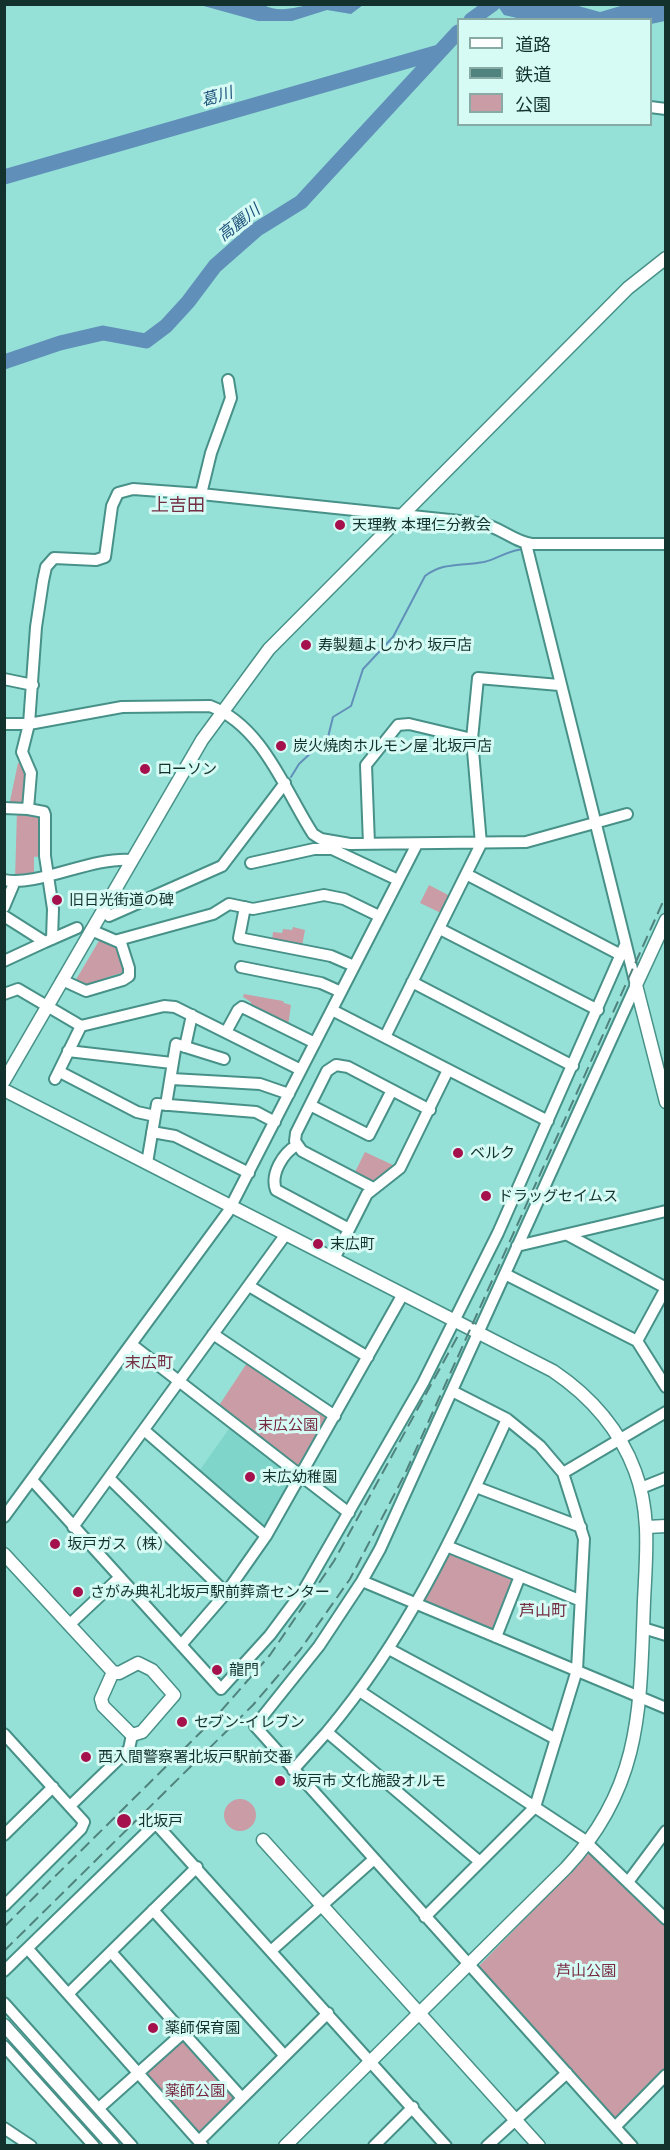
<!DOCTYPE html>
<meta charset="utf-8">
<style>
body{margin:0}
#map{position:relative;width:670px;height:2150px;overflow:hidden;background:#96e1d7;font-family:Quicksand,"Noto Sans JP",sans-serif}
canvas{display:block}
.frame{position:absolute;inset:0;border:6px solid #13322e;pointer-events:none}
.legend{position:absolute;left:457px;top:18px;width:195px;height:108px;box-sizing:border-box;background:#d6faf4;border:2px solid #88aaa5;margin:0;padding:8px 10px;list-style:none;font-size:18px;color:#13322e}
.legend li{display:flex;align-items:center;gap:12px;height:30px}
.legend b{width:30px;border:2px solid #88aaa5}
</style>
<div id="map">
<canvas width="670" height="2150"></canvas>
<div class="frame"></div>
<ul class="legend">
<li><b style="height:8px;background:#fff"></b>道路</li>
<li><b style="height:8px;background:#50837d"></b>鉄道</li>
<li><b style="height:16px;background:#ca9ca5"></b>公園</li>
</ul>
</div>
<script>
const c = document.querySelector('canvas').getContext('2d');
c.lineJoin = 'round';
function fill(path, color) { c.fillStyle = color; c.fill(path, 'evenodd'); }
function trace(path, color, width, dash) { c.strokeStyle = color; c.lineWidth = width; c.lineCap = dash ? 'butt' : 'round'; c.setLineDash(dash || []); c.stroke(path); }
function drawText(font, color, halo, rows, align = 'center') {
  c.font = font + ' Quicksand,"Noto Sans JP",sans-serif'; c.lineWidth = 6; c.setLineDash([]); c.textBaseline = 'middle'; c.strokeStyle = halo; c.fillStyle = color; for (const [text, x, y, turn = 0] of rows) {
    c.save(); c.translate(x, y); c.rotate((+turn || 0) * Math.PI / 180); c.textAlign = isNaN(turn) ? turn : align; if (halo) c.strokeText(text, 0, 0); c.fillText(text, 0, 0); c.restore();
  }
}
const built = new Path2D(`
 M231,1426L294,1475L295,1479L267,1527H263L199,1471Z`);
const green = new Path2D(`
 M18,763L25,764L28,772L26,807L9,806Z
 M17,811L41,816L42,856L34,857V874L15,879Z
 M429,885L452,897L443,914L420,903Z
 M293,927L305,930L302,946L272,940L273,932L282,933L283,929L292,930Z
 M100,939L117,944L126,968L124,972L105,978V982L88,987L74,983Z
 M244,994L283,1001L284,1003L291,1005L288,1026L251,1007V1002L243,997Z
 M365,1152L395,1166L372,1184L354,1174Z
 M247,1363L327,1415L328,1420L299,1469L218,1407Z
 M452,1553L514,1579L497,1629L492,1632L426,1604L424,1601L449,1555Z
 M224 1815a16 16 0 1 1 32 0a16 16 0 1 1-32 0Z
 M591,1851L665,1925V2069L617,2120H613L477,1968Z
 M180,2039L185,2040L235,2096L234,2101L201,2133H197L145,2075L146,2071Z`);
const water = new Path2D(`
 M200,5H264C280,14 298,6 315,4C331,3 347,4 363,5L351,14L327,10L292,21H258Z
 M497,5H575L600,12L624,5H665V21L651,24L650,20H525L504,15Z`);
const stream = new Path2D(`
 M291,777L299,764L328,737L333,717L351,706L363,669L393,637L425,576C443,562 462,566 484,562C498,559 510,549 525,549`);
const river = new Path2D(`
 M471,20L493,4
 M4,177L439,52
 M4,362L60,343L103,333L146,341L166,326L188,302L215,266L256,230L301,202L458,32`);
const minor = new Path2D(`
 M650,107L666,109
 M201,494L211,453L231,398L228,380
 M526,544L636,985L380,1549L362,1581L319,1646L255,1726L632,2146
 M4,679L33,685
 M4,724H29L122,707L210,706C263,726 285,791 313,834L321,839L350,844L526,842L627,814
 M4,808L28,809
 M369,844L366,765L398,725L409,724L472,739
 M251,863L314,849H332L398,880
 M468,875L621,955
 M4,880C38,887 92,856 132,860
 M4,907L15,881
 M245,907L239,938L331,956L354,966
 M4,916L45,942L77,928
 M109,916L222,866L285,783
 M440,929L598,1010
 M52,939L53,909L45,856V815L44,812L28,809L31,773L22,752L29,724L36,627L43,581L46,567L54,558L96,560L105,557L112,506L118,493L133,489L201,494L479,523C500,526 513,542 532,544H666
 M118,940L213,914L229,904L253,909L324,895L344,899L379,916
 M4,961L45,942
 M241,967L321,983L341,992
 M62,980L86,991L123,980L129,976V968L121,943L91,930
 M412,982L573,1066
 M4,994L18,989L81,1026
 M332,1010L548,1121
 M226,1032L238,1010L242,1007L315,1043
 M385,1037L481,844L472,739L478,678L559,685
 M185,1047L192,1015
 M68,1051L172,1063
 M60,1072L137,1112L155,1116
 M55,1079L81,1026L164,1006L175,1007L301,1070
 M172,1079L260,1084L289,1094
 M166,1105L176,1044L224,1059
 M310,1105L369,1135L392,1090
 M152,1132L175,1136L249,1173
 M297,1145C283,1153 270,1174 276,1190L349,1229
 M147,1163L157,1104L256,1112L275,1122
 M373,1188L302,1151L295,1141L296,1133L327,1071L336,1065L348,1067L430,1110
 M568,1235L666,1288
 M517,1246L666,1211
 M334,1259L367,1194L400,1168L448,1070
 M505,1274L637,1341L666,1387
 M249,1286L368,1357
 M213,1334L335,1416
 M637,1341L666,1288
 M131,1344L349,1513
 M144,1430L266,1536
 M563,1473L666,1412
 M109,1478L226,1593
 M32,1480L221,1689L270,1635L305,1588L423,1383L498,1233L625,945
 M476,1487L581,1527
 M641,1488L666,1478
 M4,1517L228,1212L417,844
 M73,1527L286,1234
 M449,1547L579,1600
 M362,1581L666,1708
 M69,1625L119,1578
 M643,1628L666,1635
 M496,1637L520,1576
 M181,1645L226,1593L266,1536L403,1294
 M389,1649L556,1739
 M361,1692L583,1839L666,1919
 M4,1734L84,1822L81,1829L4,1906
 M293,1770L327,1732
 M70,1806L129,1749L132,1735
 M4,1835L53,1787
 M480,1862L327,1732C409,1634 454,1534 507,1419
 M628,1882L666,1831
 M153,1910L284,2055
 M425,1917L535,1807L577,1670L584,1539L563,1473L540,1446L507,1419L452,1391
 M28,1949L203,2146
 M272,1950L373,1860
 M111,1952L242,2098
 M4,1971L153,1826H158L446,2146
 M68,1994L197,1867
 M4,2003L132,2146
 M4,2046L94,2146
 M99,2108L183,2033
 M615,2127L666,2075
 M4,2128L31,2146
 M199,2141L328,2013
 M374,2146L413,2107
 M487,2146L567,2073`);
const tertiary = new Path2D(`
 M666,920L636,985L666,1102
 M4,1081L202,740L269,649L628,288L666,258
 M4,1090L553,1371C590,1396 619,1428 635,1471C651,1513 646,1557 644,1601C640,1705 643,1786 566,1868L285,2146
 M647,1527L666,1526
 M4,1554L113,1672
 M138,1663L152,1670L174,1695L142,1732L132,1735L103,1706L101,1699L113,1672L119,1673Z
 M263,1840L539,2146
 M4,2025L113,2146`);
const rail = new Path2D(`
 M4,1927L213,1720L270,1655L334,1561L460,1332
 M4,1951L253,1705L300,1650L350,1579L404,1476L666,895`);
const markers = [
 [340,525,6,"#a5114d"],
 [306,645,6,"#a5114d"],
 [281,746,6,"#a5114d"],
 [145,769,6,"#a5114d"],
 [57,900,6,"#a5114d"],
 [458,1153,6,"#a5114d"],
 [486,1196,6,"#a5114d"],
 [318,1244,6,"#a5114d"],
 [250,1477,6,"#a5114d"],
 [55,1544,6,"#a5114d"],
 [78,1592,6,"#a5114d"],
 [217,1670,6,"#a5114d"],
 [182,1722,6,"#a5114d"],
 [86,1757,6,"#a5114d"],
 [280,1781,6,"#a5114d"],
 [124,1821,8,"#a5114d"],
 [153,2028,6,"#a5114d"]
];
const poiNames = [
 ["天理教 本理仁分教会",352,525],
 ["寿製麺よしかわ 坂戸店",318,645],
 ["炭火焼肉ホルモン屋 北坂戸店",293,746],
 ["ローソン",157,769],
 ["旧日光街道の碑",69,900],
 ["ベルク",470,1153],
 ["ドラッグセイムス",498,1196],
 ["末広町",330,1244],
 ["末広幼稚園",262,1477],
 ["坂戸ガス（株）",67,1544],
 ["さがみ典礼北坂戸駅前葬斎センター",90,1592],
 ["龍門",229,1670],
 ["セブン-イレブン",194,1722],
 ["西入間警察署北坂戸駅前交番",98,1757],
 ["坂戸市 文化施設オルモ",292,1781],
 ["北坂戸",138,1821],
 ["薬師保育園",165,2028]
];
const parkNames = [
 ["末広公園",288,1425],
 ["芦山公園",586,1971],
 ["薬師公園",195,2091]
];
const waterNames = [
 ["葛川",217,97,-16],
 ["高麗川",239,223,-38]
];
const neighbourhoodNames = [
 ["末広町",149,1363],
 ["芦山町",543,1611]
];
const quarterNames = [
 ["上吉田",178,506]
];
fill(built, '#80d5ca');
fill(green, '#ca9ca5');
fill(water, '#6090b9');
trace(stream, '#6090b9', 2);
trace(river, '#6090b9', 15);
trace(minor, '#479188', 14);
trace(tertiary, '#479188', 15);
trace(minor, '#fff', 10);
trace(tertiary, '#fff', 12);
trace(rail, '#50837d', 2, [12, 6]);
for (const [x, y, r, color] of markers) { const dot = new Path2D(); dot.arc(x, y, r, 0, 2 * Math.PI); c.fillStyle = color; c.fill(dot); trace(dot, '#d6faf4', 2); }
drawText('15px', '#13322e', '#d6faf4', poiNames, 'left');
drawText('15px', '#772940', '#d6faf4', parkNames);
drawText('italic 16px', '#1d537c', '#d6faf4', waterNames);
drawText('16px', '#742e42', '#d6faf4', neighbourhoodNames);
drawText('18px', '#742e42', '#d6faf4', quarterNames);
</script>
